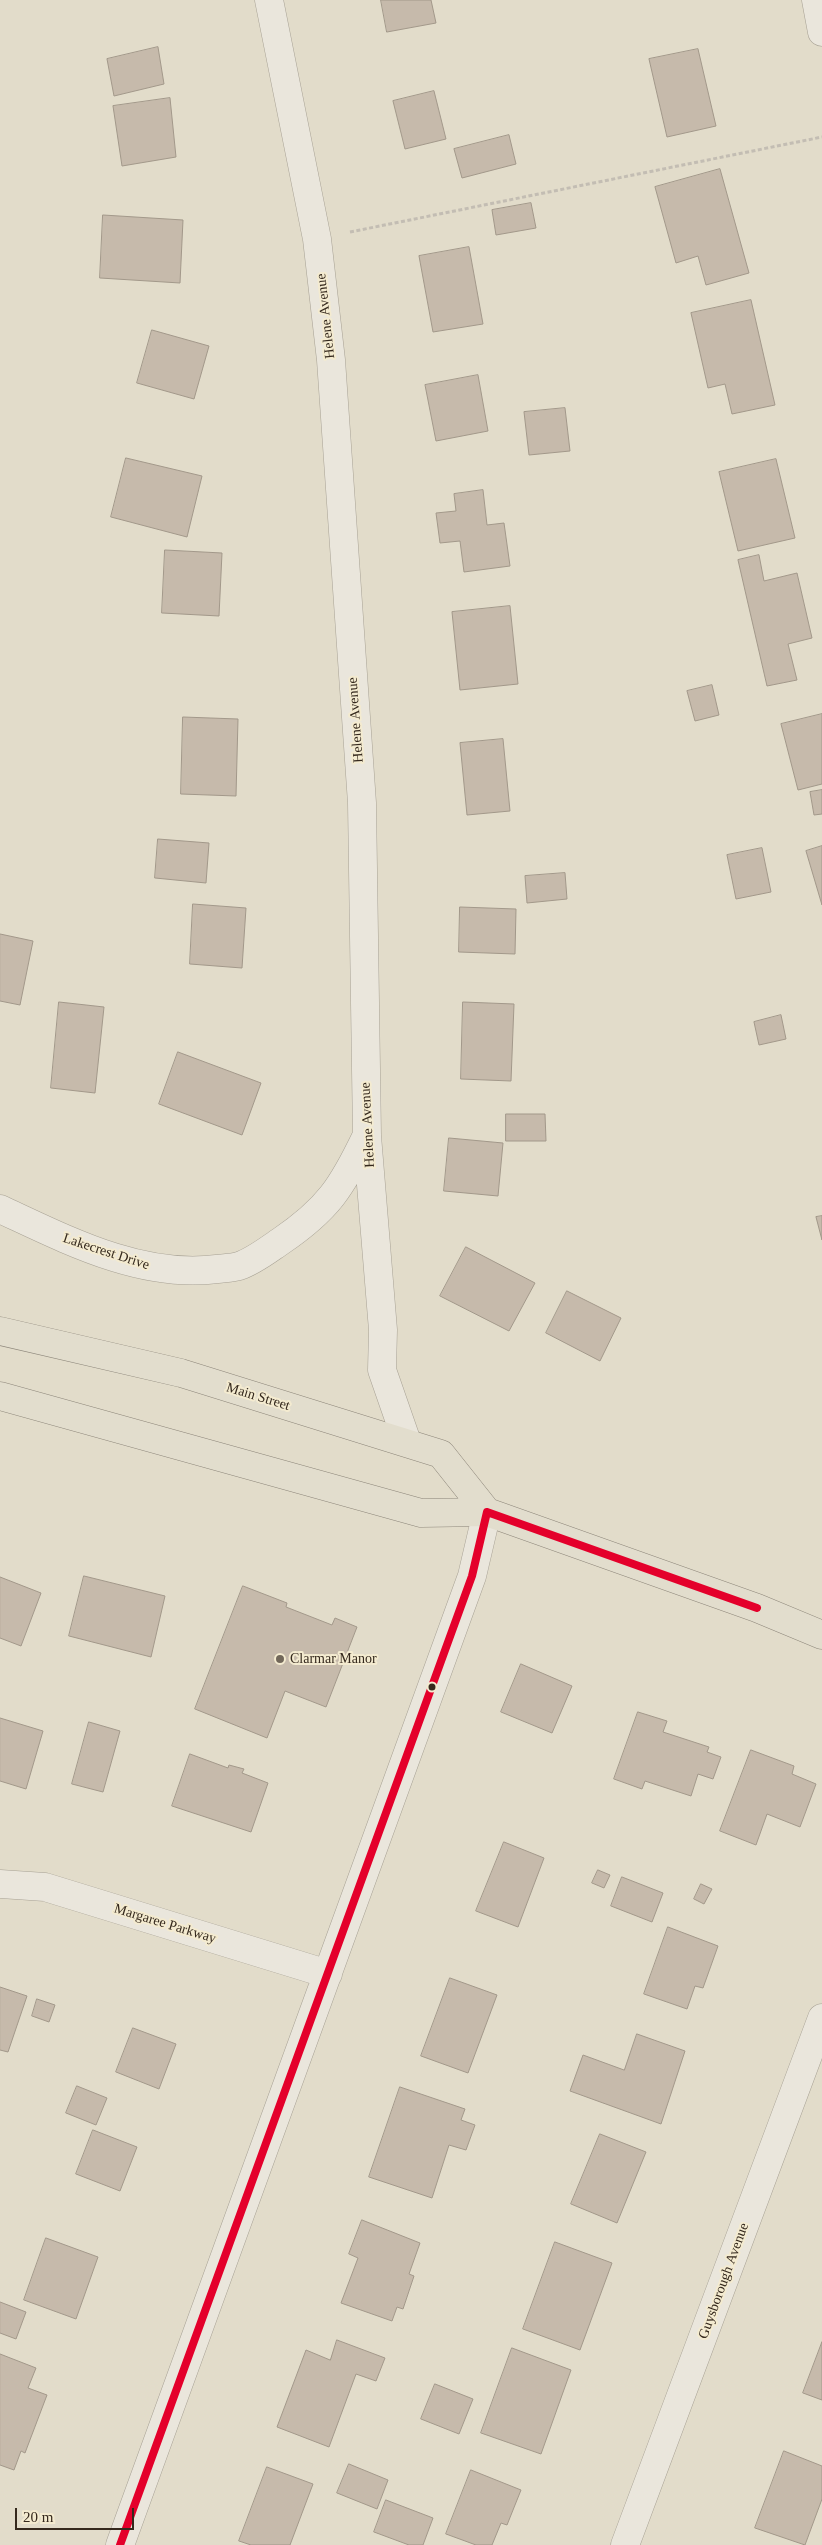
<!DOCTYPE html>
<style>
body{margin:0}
#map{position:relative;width:822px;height:2545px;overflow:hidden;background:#e2dcca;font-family:Georgia,serif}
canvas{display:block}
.scale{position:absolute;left:15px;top:2508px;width:119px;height:22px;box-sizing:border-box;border:2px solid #35291d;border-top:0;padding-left:6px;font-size:15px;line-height:18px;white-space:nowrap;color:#35291d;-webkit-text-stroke:4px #f4ebd0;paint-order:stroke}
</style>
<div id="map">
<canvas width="822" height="2545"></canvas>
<div class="scale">20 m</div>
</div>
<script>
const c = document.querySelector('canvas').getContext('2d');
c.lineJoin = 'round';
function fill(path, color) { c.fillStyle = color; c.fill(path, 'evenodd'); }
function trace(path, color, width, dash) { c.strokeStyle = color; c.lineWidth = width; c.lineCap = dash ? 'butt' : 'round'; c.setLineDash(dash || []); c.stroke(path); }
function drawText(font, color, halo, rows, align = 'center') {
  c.font = font + ' Georgia,serif'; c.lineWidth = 4; c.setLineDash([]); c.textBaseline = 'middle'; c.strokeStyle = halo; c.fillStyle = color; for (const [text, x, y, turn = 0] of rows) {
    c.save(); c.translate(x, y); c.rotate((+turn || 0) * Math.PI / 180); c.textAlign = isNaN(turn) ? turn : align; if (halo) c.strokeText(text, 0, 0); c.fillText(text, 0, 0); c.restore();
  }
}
const building = new Path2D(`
 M381,0H431L436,23L387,32Z
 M158,47L164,84L114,96L107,59Z
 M698,49L716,126L667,137L649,59Z
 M434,91L446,139L405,149L393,101Z
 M170,98L176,157L122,166L113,106Z
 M509,135L516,164L462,178L454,149Z
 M720,169L749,273L706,285L698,256L676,263L655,187Z
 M531,203L536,228L496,235L492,210Z
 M103,215L183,220L180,283L100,278Z
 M469,247L483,324L433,332L419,256Z
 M751,300L775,405L732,414L725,384L708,388L691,313Z
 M152,330L209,346L194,399L137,383Z
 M478,375L488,431L436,441L425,385Z
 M565,408L570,451L529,455L524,412Z
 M126,458L202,476L187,537L111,517Z
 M776,459L795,538L738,551L719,472Z
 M483,490L487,525L504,523L510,566L464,572L460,541L440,543L436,513L456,511L454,494Z
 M165,550L222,553L219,616L162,613Z
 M759,555L764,581L797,573L812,638L788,644L797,680L767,686L738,560Z
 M510,606L518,684L460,690L452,612Z
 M712,685L719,715L695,721L687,691Z
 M822,714V784L798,790L781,724Z
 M183,717L238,719L236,796L181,794Z
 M503,739L510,811L467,815L460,743Z
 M822,790V814L814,815L810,792Z
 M158,839L209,843L206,883L155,878Z
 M822,846V905L806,851Z
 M762,848L771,892L736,899L727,855Z
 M565,873L567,899L527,903L525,876Z
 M193,904L246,908L242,968L190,964Z
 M460,907L516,909L515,954L459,952Z
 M0,934L33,941L20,1005L0,1001Z
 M59,1002L104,1007L95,1093L51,1088Z
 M463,1002L514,1004L511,1081L461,1079Z
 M781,1015L786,1039L759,1045L754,1022Z
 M178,1052L261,1083L242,1135L159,1104Z
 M506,1114H545L546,1141H506Z
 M449,1138L503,1143L498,1196L444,1191Z
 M822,1216V1240L816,1217Z
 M466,1247L535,1283L509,1331L440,1296Z
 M567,1291L621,1318L600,1361L546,1333Z
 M84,1576L165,1596L151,1657L69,1636Z
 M0,1577L41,1593L21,1646L0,1638Z
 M243,1586L287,1603L286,1607L332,1625L335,1618L357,1627L326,1707L285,1691L267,1738L195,1709Z
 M521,1664L572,1686L552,1733L501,1712Z
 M638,1712L667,1721L663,1732L709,1747L707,1752L721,1757L713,1779L698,1774L691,1796L645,1781L642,1789L614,1779Z
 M0,1718L43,1731L26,1789L0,1781Z
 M89,1722L120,1731L103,1792L72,1784Z
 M751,1750L794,1766L792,1774L816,1784L800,1827L767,1814L756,1845L720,1831Z
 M190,1754L228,1768L229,1765L244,1769L242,1773L268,1783L251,1832L172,1806Z
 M504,1842L544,1858L518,1927L476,1911Z
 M598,1870L610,1875L604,1888L592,1883Z
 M622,1877L663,1893L652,1922L611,1906Z
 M701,1884L712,1889L704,1904L694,1899Z
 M668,1927L718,1946L703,1988L695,1986L687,2009L644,1994Z
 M450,1978L497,1995L468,2073L421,2056Z
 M0,1987L27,1996L8,2052L0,2050Z
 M37,1999L55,2005L49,2022L32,2016Z
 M133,2028L176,2044L159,2089L116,2072Z
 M637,2034L685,2051L661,2124L570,2091L583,2055L624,2070Z
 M77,2086L107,2098L96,2125L66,2113Z
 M400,2087L465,2109L461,2120L475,2125L466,2150L449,2145L432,2198L369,2177Z
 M93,2130L137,2147L120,2191L76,2174Z
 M600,2134L646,2152L617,2223L571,2204Z
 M362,2220L420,2243L409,2274L414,2276L403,2309L397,2307L392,2321L341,2303L358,2258L349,2254Z
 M46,2238L98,2257L76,2319L24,2300Z
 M555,2242L612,2263L580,2350L523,2329Z
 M0,2302L26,2312L16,2339L0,2333Z
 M337,2340L385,2358L376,2381L356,2374L329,2447L277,2427L306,2350L330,2360Z
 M822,2342V2400L803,2393Z
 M512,2348L571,2370L541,2454L481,2433Z
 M0,2354L36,2368L28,2388L47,2395L25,2453L21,2451L14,2470L0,2465Z
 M435,2384L473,2399L459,2434L421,2419Z
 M784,2451L822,2466V2499L805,2545L755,2528Z
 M349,2464L388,2480L377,2509L337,2493Z
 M267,2467L313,2484L290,2545H251L239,2541Z
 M471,2470L521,2490L507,2525L501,2523L492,2545H476L446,2534Z
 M386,2500L433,2518L423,2545H409L374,2532Z`);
const path = new Path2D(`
 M350,232L822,137`);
const minor = new Path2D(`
 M269,0L317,239L331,360L362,803L367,1136L383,1330L382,1370L407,1442
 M816,0L822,32
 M0,1209C67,1240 141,1279 217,1269C224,1268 232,1268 239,1266C254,1261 269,1249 281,1241C328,1209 342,1187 366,1137
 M0,1884L45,1887L328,1974
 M120,2545L472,1576L487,1512
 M625,2545L822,2018`);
const primary = new Path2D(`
 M0,1331L181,1373L441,1454L487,1512
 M0,1396L421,1513L487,1512L757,1608L822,1635`);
const bus1 = new Path2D(`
 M120,2545L472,1576L487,1512L757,1608`);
const markers = [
 [280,1659,5,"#72685a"],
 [432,1687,4.5,"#35291d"]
];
const streetNames = [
 ["Helene Avenue",326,316,-96],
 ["Helene Avenue",356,720,-94],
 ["Helene Avenue",368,1125,-93],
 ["Lakecrest Drive",106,1252,18],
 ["Main Street",258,1397,17],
 ["Margaree Parkway",165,1924,17],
 ["Guysborough Avenue",724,2281,-70]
];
const poiNames = [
 ["Clarmar Manor",290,1659]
];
fill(building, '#c6baab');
trace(building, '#a2988a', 1);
trace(minor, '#a7a194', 29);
trace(primary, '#8d867a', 29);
trace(path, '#c3bdb3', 3, [4, 2.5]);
trace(minor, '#eae6dc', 28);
trace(primary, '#e2ddcd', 28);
trace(bus1, '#e4002b', 8);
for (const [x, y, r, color] of markers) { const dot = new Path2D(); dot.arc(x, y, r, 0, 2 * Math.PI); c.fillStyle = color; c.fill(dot); trace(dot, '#f4ebd0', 2); }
drawText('14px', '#35291d', '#f4ebd0', streetNames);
drawText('14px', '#35291d', '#f4ebd0', poiNames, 'left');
</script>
